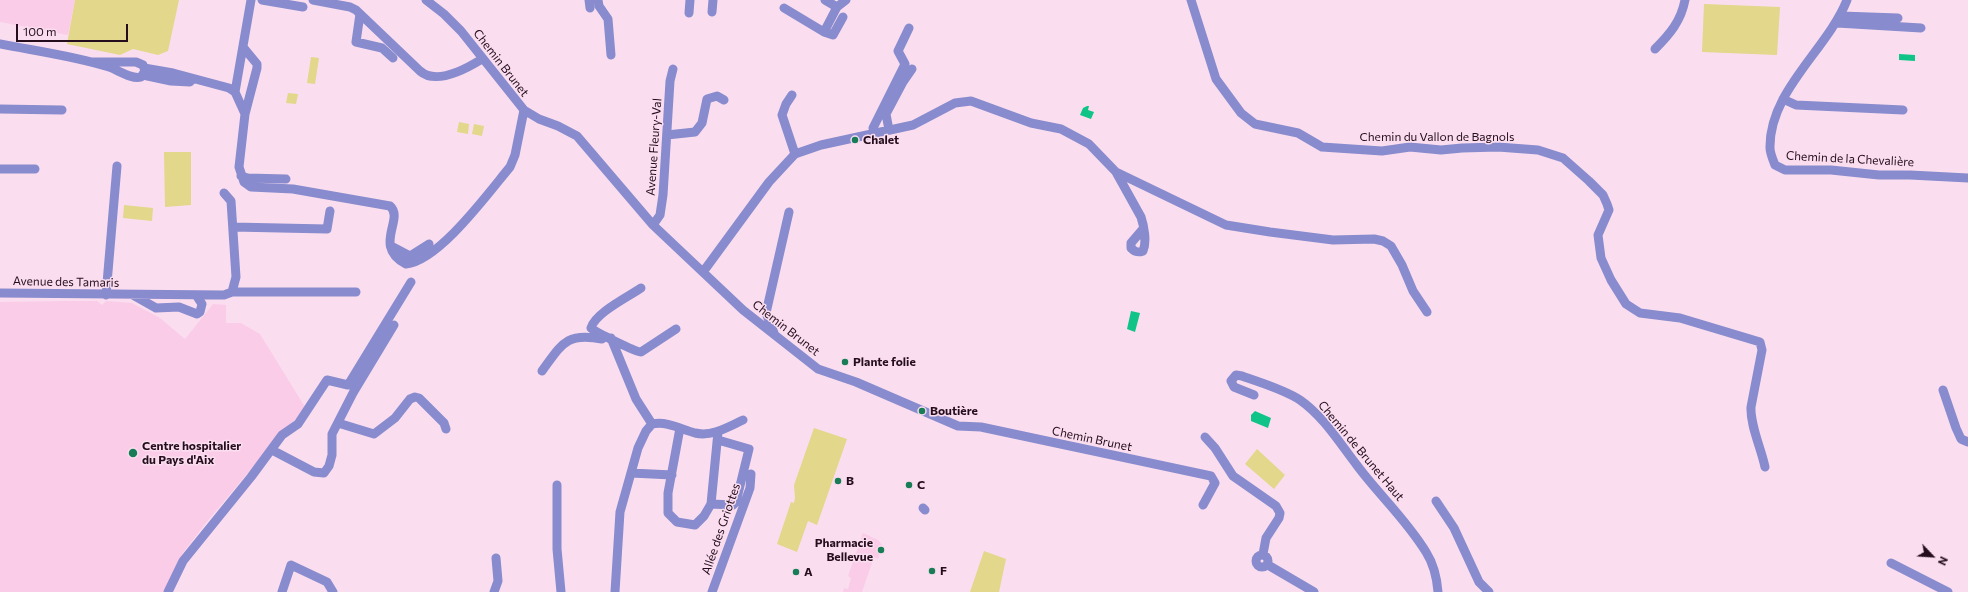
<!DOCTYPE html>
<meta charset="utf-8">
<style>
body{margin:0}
#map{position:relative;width:1968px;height:592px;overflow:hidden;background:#fadeef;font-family:Commissioner,sans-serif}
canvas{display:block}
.north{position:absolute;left:1912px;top:536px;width:40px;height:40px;-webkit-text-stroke:3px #fadeef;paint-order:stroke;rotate:115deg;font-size:11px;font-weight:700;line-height:16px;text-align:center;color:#250d1d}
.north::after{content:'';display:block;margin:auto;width:14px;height:18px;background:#250d1d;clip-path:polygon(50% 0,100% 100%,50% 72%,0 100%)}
.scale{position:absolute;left:16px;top:24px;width:112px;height:18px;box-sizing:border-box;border:2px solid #250d1d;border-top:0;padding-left:5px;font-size:12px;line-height:14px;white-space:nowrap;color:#250d1d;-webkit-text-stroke:3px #fadeef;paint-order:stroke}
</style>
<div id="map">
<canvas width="1968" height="592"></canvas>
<div class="north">N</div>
<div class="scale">100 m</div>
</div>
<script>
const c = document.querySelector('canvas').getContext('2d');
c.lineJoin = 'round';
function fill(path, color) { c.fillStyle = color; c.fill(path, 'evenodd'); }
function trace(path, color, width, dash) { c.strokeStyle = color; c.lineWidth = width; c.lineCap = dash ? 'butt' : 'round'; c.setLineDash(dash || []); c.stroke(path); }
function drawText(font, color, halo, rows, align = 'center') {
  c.font = font + ' Commissioner,sans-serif'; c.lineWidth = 3; c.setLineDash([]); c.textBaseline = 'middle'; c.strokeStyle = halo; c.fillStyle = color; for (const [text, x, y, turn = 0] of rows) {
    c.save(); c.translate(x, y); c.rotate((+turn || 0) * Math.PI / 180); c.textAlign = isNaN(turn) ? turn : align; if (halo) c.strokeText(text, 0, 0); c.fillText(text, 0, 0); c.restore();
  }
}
const built = new Path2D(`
 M0,0H75L68,35L0,22Z
 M66,301H97L102,305L106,301L132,303L160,318L185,339L213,304L226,305V323H241L260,334L305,407L296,419L284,430L205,524L183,553L164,592H0V302Z
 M863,533L878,540L883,546L878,559L874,557L862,592H843L844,588L848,589L851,578L848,576Z`);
const green = new Path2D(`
 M75,0H179L168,51L158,55L133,49L120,55L67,44Z
 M1704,4L1780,7L1777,55L1702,52Z
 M311,57L319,58L315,84L307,83Z
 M288,93L298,94L296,104L286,103Z
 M459,122L469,124L468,134L457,132Z
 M474,124L484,126L482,136L472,134Z
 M164,152H191V205L165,207Z
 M124,205L153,208L152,221L123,218Z
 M814,428L847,439L817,525L808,521L797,552L777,544L791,502L794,503L795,498L794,485Z
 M1257,449L1285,475L1274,489L1245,464Z
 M984,551L1006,559L999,592H970Z`);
const water = new Path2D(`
 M1899,54L1915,55V61L1899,60Z
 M1087,106H1089L1088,110L1094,112L1091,119L1080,115L1083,108Z
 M1131,311L1140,313L1135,332L1127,329Z
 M1255,411L1271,418L1268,428L1251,421V415Z`);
const minor = new Path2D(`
 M262,0L303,7
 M313,0L350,7L356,10L420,71C436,85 466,69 482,59
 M426,0L444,14L461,31L524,110L539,119L558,126L577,136L653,225L743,310L818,369L856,382L958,426L981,427L1211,476L1215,483L1203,505
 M589,0L590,8
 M598,0L599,6L608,19L611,55
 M825,0L837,7L846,0
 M1191,0L1216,79L1241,113L1255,124L1298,133L1322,147L1382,151L1410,147L1441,150L1462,148L1498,147L1538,150L1563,158L1589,181L1603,195L1607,204L1609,210L1598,235L1601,258L1611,280L1626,304L1640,313L1680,318L1760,342L1762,350L1751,407C1750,425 1761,448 1765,467
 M1847,0C1827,50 1769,91 1770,148C1770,153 1773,160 1775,165L1785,170H1831L1879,175H1910L1968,178
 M784,8L824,32L837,7
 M712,12L713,0
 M689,13L690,0
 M360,14L356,42L382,48L393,58
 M1841,16L1898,18
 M1837,23L1921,28
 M824,32L833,35L843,17
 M0,44C36,51 74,56 109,67C118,70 132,80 141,77L145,71L143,65L136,62H93
 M243,47L257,64V68L245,114
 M1655,49C1670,34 1681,21 1685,0
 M144,68L173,73L229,88L235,92
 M143,75L171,81L190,82
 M235,92L245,114L239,167L244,182L251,187L293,189L390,206C405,219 372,246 406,264C439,261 489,192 510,167L515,155L524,110
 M235,92L251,0
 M792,95L786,104L782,115L795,154
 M1783,99L1796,105L1903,110
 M0,109L62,110
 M889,130L886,114L903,82L912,69
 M875,133L873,128L905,64L898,51L909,28
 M667,135L695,132L702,123L707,99L717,96L724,100
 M0,169H35
 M1116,172L1226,225L1270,232L1333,240L1374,239L1383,241L1391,246L1402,265L1413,291L1427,312
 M241,176L248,178L286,179
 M653,225L660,215L663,195L670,81L673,69
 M233,227L327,229L330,211
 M391,246L410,256L429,244
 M703,272L769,182L795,154L821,145L913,125L955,103L971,101L1031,123L1061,129L1089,144L1116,172L1141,217C1144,226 1147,242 1143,251C1138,253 1135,252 1131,248V243L1143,229
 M641,288C628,297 595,313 591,328C595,332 636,352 641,352L676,329
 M232,292H356
 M0,293L224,295L232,292L236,277L231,201L224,193
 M106,295L117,166
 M133,295L156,308L179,307L197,314L200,312L202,304L196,295
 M774,333L766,313L789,212
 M611,338L636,399L652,424C668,421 680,429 695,433C712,437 728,427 743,420
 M542,371C562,344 566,332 602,339
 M1943,390L1956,428L1961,439L1968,442
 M1254,395L1234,387L1231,381L1236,375L1242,376C1261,383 1283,389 1300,400C1323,416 1339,442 1356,464C1378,494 1406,519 1426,552C1433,563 1437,579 1438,592
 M338,423L374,434L395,418L410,399L415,397L419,398L444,423L446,429
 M680,428L668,493V513L677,522L695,525L704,516L711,504L718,432
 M1205,437L1215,448L1233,476L1276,506L1280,513L1279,518L1266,538L1263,554
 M272,450L314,472L324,473L329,466L332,455V434L353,393L394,325
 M631,473L672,475
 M557,485V549L561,592
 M1436,501L1454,528L1479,582L1489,592
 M711,504L733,505L736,502L749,449L718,440
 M923,508L925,510
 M1256 561a6 6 0 1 1 12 0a6 6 0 1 1-12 0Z
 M1891,563L1948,592
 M1268,565L1314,592
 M168,592L183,561L251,477L282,435L298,424L327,380L348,385L411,282
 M282,592L291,565L327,582L333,592
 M494,592L498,581L496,558
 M615,592L620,512L638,448L646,431L652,424
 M712,592L750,488L751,474`);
const markers = [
 [855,140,4,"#187d56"],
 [845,362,4,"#187d56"],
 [922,411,4,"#187d56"],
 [133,453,5,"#187d56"],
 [838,481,4,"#187d56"],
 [909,485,4,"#187d56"],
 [881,550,4,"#187d56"],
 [932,571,4,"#187d56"],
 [796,572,4,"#187d56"]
];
const streetNames = [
 ["Chemin Brunet",501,63,52],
 ["Chemin du Vallon de Bagnols",1437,137],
 ["Avenue Fleury-Val",654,147,-86],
 ["Chemin de la Chevalière",1850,159,3],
 ["Avenue des Tamaris",66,282,1],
 ["Chemin Brunet",786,328,38],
 ["Chemin Brunet",1092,439,12],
 ["Chemin de Brunet Haut",1361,451,50],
 ["Allée des Griottes",721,529,-71]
];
const poiNames = [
 ["Chalet",863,140],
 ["Plante folie",853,362],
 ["Boutière",930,411],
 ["Centre hospitalier",142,446],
 ["du Pays d'Aix",142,460],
 ["B",846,481],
 ["C",917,485],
 ["Pharmacie",873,543,"right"],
 ["Bellevue",873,557,"right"],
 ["F",940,571],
 ["A",804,572]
];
fill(built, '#facce8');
fill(green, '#e2d78a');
fill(water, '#0fc486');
trace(minor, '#888bcd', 9);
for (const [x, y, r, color] of markers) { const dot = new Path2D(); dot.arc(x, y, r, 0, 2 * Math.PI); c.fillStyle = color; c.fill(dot); trace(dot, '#fadeef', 1.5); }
drawText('12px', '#250d1d', '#fadeef', streetNames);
drawText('bold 12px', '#250d1d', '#fadeef', poiNames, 'left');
</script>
